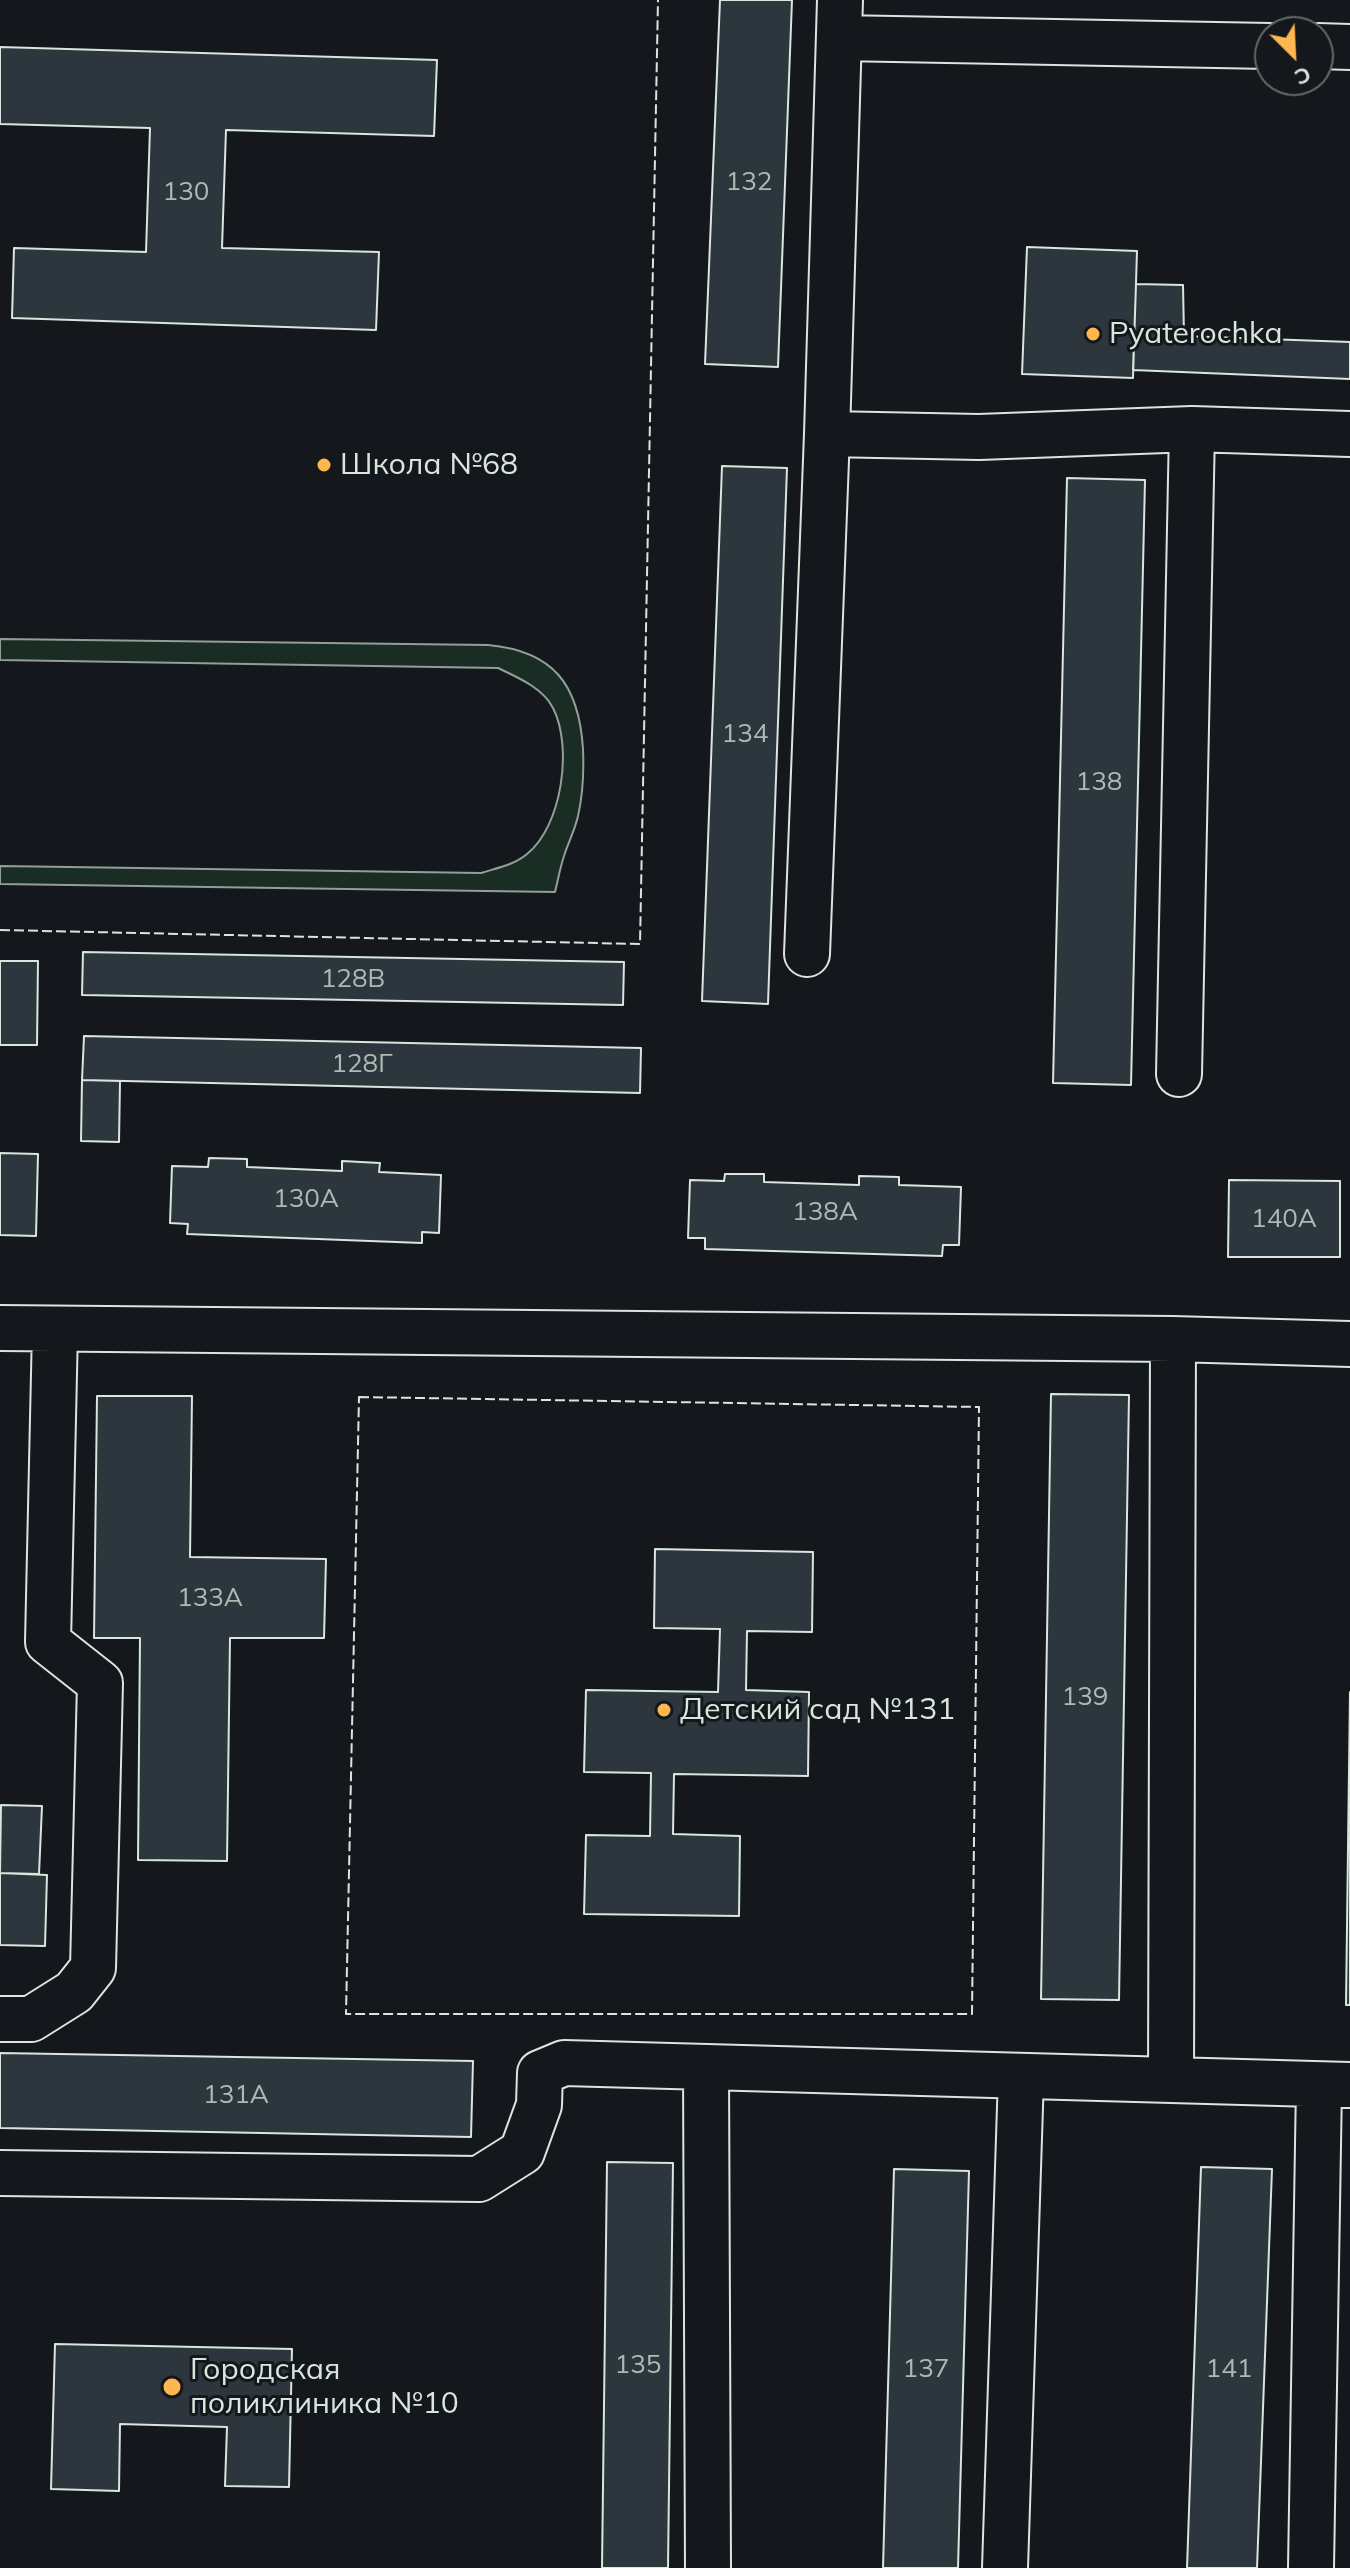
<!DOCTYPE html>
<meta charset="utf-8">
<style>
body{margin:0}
#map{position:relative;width:1350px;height:2568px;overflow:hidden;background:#14181c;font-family:Mulish,sans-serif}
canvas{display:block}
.north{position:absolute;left:1254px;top:16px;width:80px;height:80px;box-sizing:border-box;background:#14181c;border:2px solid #626a69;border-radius:50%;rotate:156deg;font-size:22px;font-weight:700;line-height:32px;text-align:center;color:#d8e6dc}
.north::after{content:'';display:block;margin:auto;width:28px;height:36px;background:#ffb74d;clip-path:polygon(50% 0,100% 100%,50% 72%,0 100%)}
</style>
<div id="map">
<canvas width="1350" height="2568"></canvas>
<div class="north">С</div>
</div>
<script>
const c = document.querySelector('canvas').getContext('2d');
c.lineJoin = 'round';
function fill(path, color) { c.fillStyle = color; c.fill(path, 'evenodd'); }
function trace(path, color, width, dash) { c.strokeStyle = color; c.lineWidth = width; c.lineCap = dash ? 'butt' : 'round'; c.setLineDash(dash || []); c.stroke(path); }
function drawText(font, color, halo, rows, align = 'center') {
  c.font = font + ' Mulish,sans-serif'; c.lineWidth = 6; c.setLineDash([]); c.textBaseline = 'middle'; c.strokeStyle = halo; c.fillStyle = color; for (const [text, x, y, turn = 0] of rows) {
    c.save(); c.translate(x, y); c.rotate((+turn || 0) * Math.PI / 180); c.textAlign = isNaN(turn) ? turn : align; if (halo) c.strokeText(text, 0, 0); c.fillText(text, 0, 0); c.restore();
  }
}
const green = new Path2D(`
 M0,639L488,645C554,651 579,685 583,749C584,772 583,794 578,816C575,830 568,843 564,856C560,868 558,880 555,892L0,884V866L481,873C497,868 514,865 527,854C562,826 573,747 553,708C543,688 517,677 498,668L0,660Z`);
const building = new Path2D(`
 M720,0H792L778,367L705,364Z
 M0,47L437,60L434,136L226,130L222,248L379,252L376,330L12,318L14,248L146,252L150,128L0,124Z
 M1027,247L1137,251L1133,378L1022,374Z
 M1136,284L1183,285L1184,336L1350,342V379L1133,370Z
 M722,466L787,468L768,1004L702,1001Z
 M1067,478L1145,480L1131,1085L1053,1083Z
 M83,952L624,962L623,1005L82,995Z
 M0,961H38L37,1045H0Z
 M84,1036L641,1048L640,1093L82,1080Z
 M82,1080L120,1081L119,1142L81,1141Z
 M0,1153L38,1154L36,1236L0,1235Z
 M209,1158L247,1159V1167L342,1171V1161L380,1163L379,1172L441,1175L439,1233L422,1232V1243L187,1234L188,1224L170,1223L172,1166L208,1167Z
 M725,1174H764V1182L859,1185V1176L899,1177V1185L961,1187L959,1245H943L942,1256L705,1249V1238H688L690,1180L724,1181Z
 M1229,1180L1340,1181V1257H1228Z
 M1051,1394L1129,1395L1119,2000L1041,1999Z
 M97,1396H192L190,1557L326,1559L324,1638H230L227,1861L138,1860L140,1638H94Z
 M655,1549L813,1552L812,1632L747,1631L746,1690L809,1692L808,1776L674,1774L673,1834L740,1836L739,1916L584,1914L586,1835L650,1836L651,1773L584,1772L586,1690L718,1692L720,1629L654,1628Z
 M1350,1692V2005H1346Z
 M1,1805L42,1806L39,1874L0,1873Z
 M0,1873L47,1875L45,1946L0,1945Z
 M0,2053L473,2061L471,2137L0,2128Z
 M607,2162L673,2163L668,2568H602Z
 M1201,2167L1272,2169L1257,2568H1187Z
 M894,2169L969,2171L958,2568H883Z
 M55,2344L292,2349L289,2487L225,2486L227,2427L120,2424L119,2491L51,2489Z`);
const minor = new Path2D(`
 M840,0L827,434L979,437L1192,429L1350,434
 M840,38L1270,46
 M1318,46L1350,47
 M807,954L827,434
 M1179,1074L1192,429
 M0,1328L1173,1339L1350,1344
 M0,2019H31L74,1992L93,1968L100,1683L48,1642L55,1329
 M706,2067L708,2568
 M1171,2079L1173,1339
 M0,2173L479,2179L522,2152L539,2105L540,2073L564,2063L1350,2085
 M1005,2568L1021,2076
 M1311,2568L1319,2085`);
const fence = new Path2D(`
 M0,930L640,944L658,0
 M359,1397L979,1407L972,2014H346Z`);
const markers = [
 [1093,334,8,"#ffb74d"],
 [324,465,8,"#ffb74d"],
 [664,1710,8,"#ffb74d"],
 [172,2387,10,"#ffb74d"]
];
const numberNames = [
 ["132",749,182],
 ["130",186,192],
 ["134",745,734],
 ["138",1099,782],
 ["128В",353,979],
 ["128Г",362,1064],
 ["130А",306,1199],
 ["138А",825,1212],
 ["140А",1284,1219],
 ["133А",210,1598],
 ["139",1085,1697],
 ["131А",236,2095],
 ["135",638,2365],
 ["137",926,2369],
 ["141",1229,2369]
];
const poiNames = [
 ["Pyaterochka",1109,334],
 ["Школа №68",340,465],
 ["Детский сад №131",680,1710],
 ["Городская",190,2370],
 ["поликлиника №10",190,2404]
];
fill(green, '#1a2d24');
trace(green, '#939e99', 2);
fill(building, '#2c363c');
trace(building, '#d8e6dc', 2);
trace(minor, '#d8e6dc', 48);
trace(minor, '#14181c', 44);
trace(fence, '#d8e6dc', 2, [10, 4]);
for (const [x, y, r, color] of markers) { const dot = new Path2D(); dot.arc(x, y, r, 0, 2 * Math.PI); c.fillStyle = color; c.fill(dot); trace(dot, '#14181c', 3); }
drawText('26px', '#adbab4', null, numberNames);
drawText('30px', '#d8e6dc', '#14181c', poiNames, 'left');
</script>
